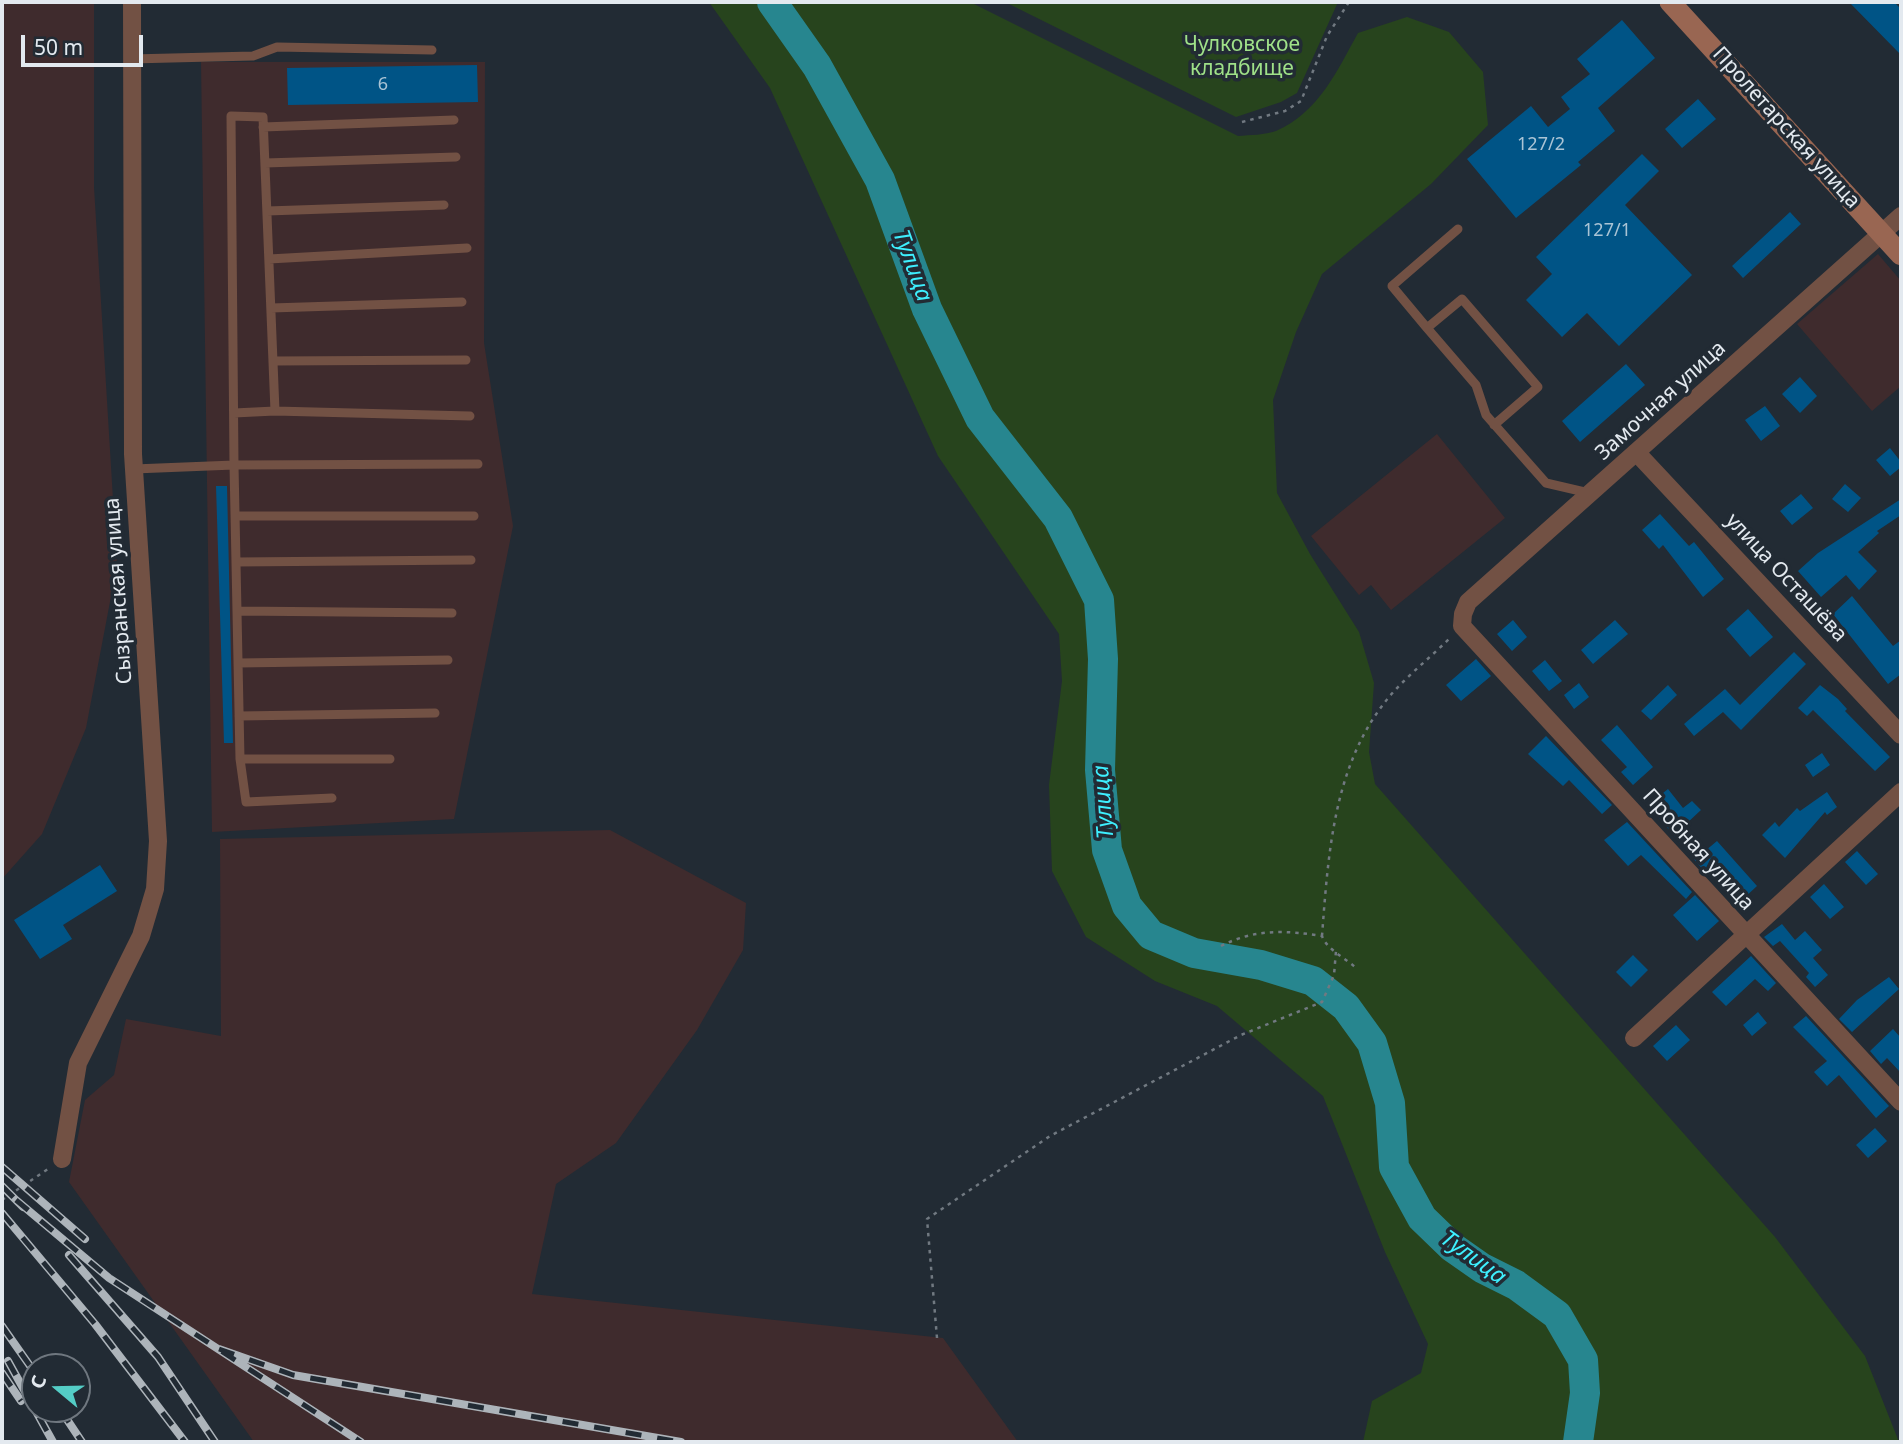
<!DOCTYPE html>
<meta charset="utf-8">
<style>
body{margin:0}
#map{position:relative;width:1903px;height:1444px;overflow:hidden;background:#222b34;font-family:"Noto Sans",sans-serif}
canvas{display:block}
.frame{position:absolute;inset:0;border:4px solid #e3e9ef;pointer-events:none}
.north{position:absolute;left:21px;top:1353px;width:70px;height:70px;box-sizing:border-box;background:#222b34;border:2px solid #6f777f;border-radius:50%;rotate:289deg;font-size:19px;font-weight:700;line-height:28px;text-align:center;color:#e3e9ef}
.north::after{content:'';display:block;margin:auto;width:24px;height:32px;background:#54cdc6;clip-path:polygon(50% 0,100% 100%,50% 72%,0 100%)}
.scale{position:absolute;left:21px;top:35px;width:122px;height:32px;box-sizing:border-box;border:4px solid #e3e9ef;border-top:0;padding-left:9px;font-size:21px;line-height:24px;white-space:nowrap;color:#e3e9ef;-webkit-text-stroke:5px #222b34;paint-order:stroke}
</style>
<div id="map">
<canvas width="1903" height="1444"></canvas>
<div class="frame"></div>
<div class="north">С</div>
<div class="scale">50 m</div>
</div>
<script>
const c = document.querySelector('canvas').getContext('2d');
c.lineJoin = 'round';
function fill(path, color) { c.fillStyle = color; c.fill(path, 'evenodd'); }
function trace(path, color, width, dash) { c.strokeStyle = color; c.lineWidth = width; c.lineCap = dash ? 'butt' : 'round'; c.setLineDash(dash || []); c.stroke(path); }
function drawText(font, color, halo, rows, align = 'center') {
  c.font = font + ' "Noto Sans",sans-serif'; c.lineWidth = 7; c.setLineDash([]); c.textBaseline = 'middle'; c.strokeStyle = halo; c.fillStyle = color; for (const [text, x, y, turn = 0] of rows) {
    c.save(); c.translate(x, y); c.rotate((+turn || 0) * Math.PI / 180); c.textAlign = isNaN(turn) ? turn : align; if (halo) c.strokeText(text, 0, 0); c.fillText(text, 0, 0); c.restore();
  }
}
const industrial = new Path2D(`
 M2,2H94V187L117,565L86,728L42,834L2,879Z
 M201,62H485L484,343L513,526L454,819L212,832Z
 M1878,254L1901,281V386L1872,411L1797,324Z
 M1437,434L1505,518L1391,610L1371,585L1359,595L1311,536Z
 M610,830L746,903L743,950L697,1030L616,1143L556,1184L532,1294L943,1338L1018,1442H254L69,1182L85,1100L114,1075L126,1019L221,1036L220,839Z`);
const green = new Path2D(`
 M709,2H970L1238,136C1250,135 1265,135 1276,131C1319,112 1337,71 1358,33L1407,17L1449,32L1483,72L1488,125L1431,184L1322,274L1296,332L1273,400L1277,493L1310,554L1359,632L1374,683L1369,752L1375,784L1775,1237L1865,1356L1899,1442H1363L1372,1401L1421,1373L1428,1344L1385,1252L1323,1096L1217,1006L1155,981L1086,937L1052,871L1049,785L1062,681L1059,634L938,456L770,88Z
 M1005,2H1338L1297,93L1281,102L1236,117Z`);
const river = new Path2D(`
 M772,2L817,66L880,180L927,309L980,418L1058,518L1099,600L1103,659L1100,770L1107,850L1127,906L1151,935L1194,953L1261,965L1313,981L1346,1007L1372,1043L1390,1103L1394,1167L1422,1218L1452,1247L1482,1268L1516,1285L1557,1315L1583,1360L1585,1393L1578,1442`);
const building = new Path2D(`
 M1849,2H1894L1901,9V55Z
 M1622,20L1655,58L1598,108L1615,131L1578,162L1581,165L1516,218L1467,159L1531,106L1548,127L1570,109L1561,97L1590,74L1577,59Z
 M477,65L478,102L288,105L287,68Z
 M1698,99L1716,119L1682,148L1665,129Z
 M1642,154L1659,171L1625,205L1692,275L1619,346L1587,313L1562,337L1526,300L1552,274L1536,257Z
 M1790,212L1801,224L1743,278L1732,266Z
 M1626,364L1645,385L1580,442L1562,421Z
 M1800,377L1817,396L1800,413L1782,394Z
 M1765,406L1780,426L1761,441L1745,420Z
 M1890,448L1901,462V467L1890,476L1876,460Z
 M1845,484L1861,498L1848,512L1832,499Z
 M216,486H227L233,743H224Z
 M1801,494L1813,508L1792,525L1780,511Z
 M1901,499V515L1877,531L1879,533L1858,552L1877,571L1859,590L1846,575L1821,597L1798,571L1818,553Z
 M1660,514L1689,546L1694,542L1724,579L1703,597L1663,545L1659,549L1642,530Z
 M1852,596L1893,646L1901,640V674L1888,684L1833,614Z
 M1748,609L1773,637L1750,657L1726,629Z
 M1513,620L1527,637L1512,651L1497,634Z
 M1615,620L1628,634L1593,664L1581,650Z
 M1794,652L1806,664L1741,730L1723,712L1694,736L1684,724L1725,689L1740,705Z
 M1476,659L1491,676L1461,701L1446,685Z
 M1545,660L1562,681L1549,691L1532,671Z
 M1579,683L1589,697L1574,709L1564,695Z
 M1668,685L1677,695L1651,720L1641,711Z
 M1820,685L1838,699L1847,709L1845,711L1890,757L1875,771L1813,710L1807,716L1798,708Z
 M1617,725L1653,767L1633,785L1621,772L1627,767L1601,740Z
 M1546,736L1612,805L1602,814L1569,780L1563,786L1528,754Z
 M1822,753L1830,765L1813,777L1805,765Z
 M1668,789L1683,808L1692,801L1701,810L1686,824L1705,851L1717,841L1757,886L1743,899L1712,864L1704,871L1648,805Z
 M1827,792L1837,807L1827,815L1825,812L1785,858L1762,835L1775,822L1779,827L1797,808L1800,811Z
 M1627,822L1692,892L1686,899L1641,855L1628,866L1604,840Z
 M1857,851L1878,874L1866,885L1845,862Z
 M100,865L117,891L63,925L72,939L40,959L14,920Z
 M1824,884L1844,907L1830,919L1810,897Z
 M1695,895L1719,921L1697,941L1673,915Z
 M1782,924L1795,940L1805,931L1822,950L1813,958L1828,975L1815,987L1806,977L1809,973L1780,941L1773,946L1764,937Z
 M1633,955L1648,970L1631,987L1616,972Z
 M1751,956L1776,983L1768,991L1755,979L1726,1006L1712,992Z
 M1889,977L1899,989L1852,1032L1839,1019L1857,1000Z
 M1758,1012L1767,1023L1752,1036L1743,1025Z
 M1806,1016L1889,1106L1876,1118L1839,1075L1827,1086L1814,1072L1827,1061L1793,1027Z
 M1676,1025L1690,1040L1667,1061L1653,1046Z
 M1893,1029L1901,1038V1073L1887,1058L1881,1064L1870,1051Z
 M1875,1128L1887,1141L1868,1158L1856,1145Z`);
const path = new Path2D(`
 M1242,122L1285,111L1301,101L1327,36L1349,2
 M1322,936C1328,857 1333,771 1382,706C1400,681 1428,660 1450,638
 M1221,946C1254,929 1285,930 1322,936C1327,950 1346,958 1357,969
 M2,1200L48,1169
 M937,1338L927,1219L1050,1136L1241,1035L1322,1002L1334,975L1336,951`);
const lane = new Path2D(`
 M131,59L253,56L277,47L432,50
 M263,127L454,120
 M265,163L456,157
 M267,211L444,205
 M269,259L467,248
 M271,308L462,302
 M1427,328L1392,286L1458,229
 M273,361L466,360
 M275,411L470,416
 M1494,425L1538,387L1462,299L1427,328L1476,385L1486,415L1546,483L1589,493
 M134,469L234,465L231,116L263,117L275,411L234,413
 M235,516H474
 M236,562L471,560
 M237,611L452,613
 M238,663L448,660
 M239,716L435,713
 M240,759L246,802L332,798
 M390,759H240L234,465L478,464`);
const street = new Path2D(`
 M1901,216L1468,602L1463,614L1462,626L1901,1102
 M1637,453L1901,735
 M1634,1038L1901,792
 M62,1159L78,1063L141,936L155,889L158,841L133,454L132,2`);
const secondary = new Path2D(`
 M1670,2L1901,255`);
const rail = new Path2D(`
 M2,1167L85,1239
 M2,1186L23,1207
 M16,1200L109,1278L361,1442
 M2,1213L95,1324L185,1442
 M69,1255L158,1357L215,1442
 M2,1326L35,1373
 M219,1349L293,1375L681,1442
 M8,1361L53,1442
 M2,1373L21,1401
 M60,1409L82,1442`);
const numberNames = [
 ["6",383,85],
 ["127/2",1541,145],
 ["127/1",1607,231]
];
const parkNames = [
 ["Чулковское",1242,45],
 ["кладбище",1242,69]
];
const streetNames = [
 ["Пролетарская улица",1786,128,48],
 ["Замочная улица",1661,401,-42],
 ["улица Осташёва",1786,578,47],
 ["Сызранская улица",119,591,-94],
 ["Пробная улица",1698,850,48]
];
const waterNames = [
 ["Тулица",912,266,70],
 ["Тулица",1104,802,-94],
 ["Тулица",1473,1258,36]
];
fill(industrial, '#3f2b2d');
fill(green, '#27441d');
trace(river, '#27868f', 30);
fill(building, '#005486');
trace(path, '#717981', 2.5, [3.5, 5]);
trace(lane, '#725144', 9);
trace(street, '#725144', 18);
trace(secondary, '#996652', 21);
trace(rail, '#adb4ba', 8);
trace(rail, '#222b34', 5, [16]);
drawText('18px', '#aac4d5', null, numberNames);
drawText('21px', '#9fe188', '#222b34', parkNames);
drawText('21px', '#e3e9ef', '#222b34', streetNames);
drawText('italic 23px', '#3eeffe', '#222b34', waterNames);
</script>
